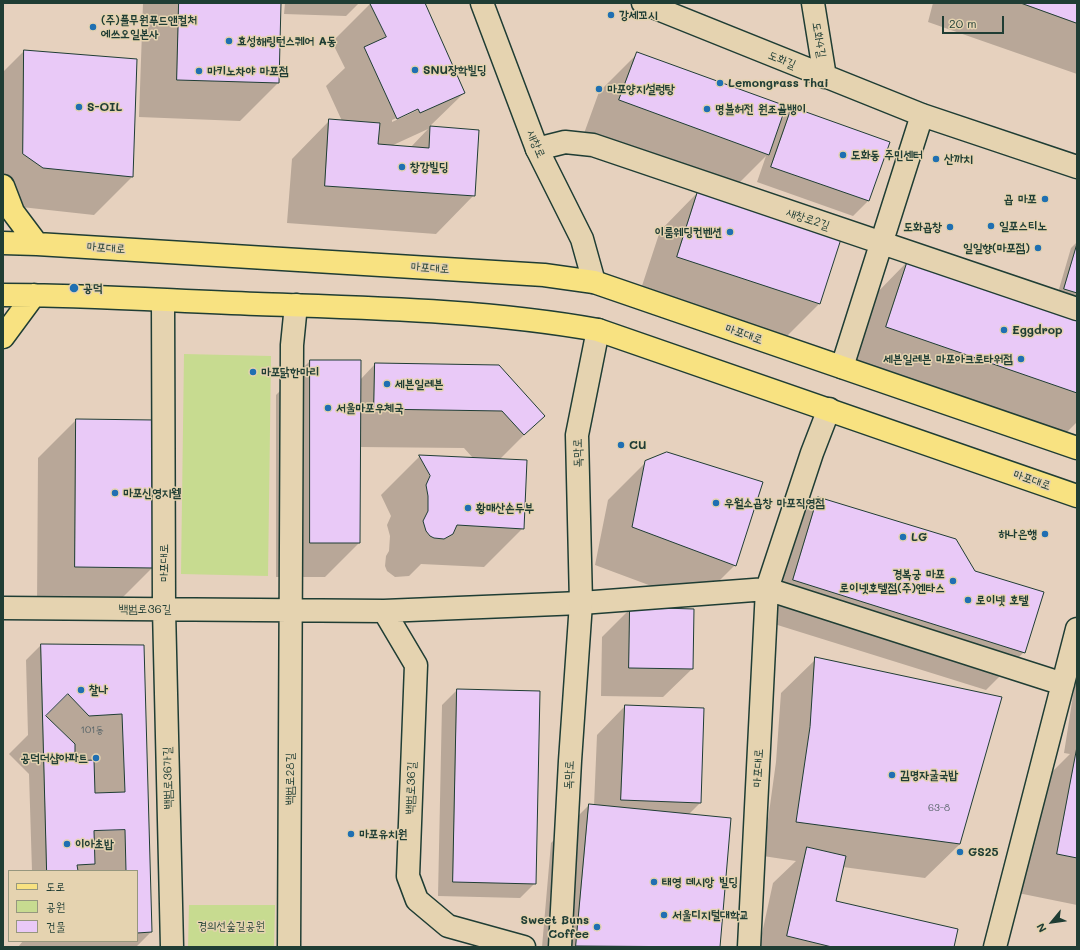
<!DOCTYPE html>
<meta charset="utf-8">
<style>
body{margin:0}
#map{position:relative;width:1080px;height:950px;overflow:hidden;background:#e6d1be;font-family:Mali,"Poor Story",sans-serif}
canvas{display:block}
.frame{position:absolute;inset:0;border:4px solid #1f3d34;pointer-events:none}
.legend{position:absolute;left:8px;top:870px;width:130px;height:72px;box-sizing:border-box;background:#e5d3b0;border:1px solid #96977e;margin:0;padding:5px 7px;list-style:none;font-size:12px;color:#1f3d34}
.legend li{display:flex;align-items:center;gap:8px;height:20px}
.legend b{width:20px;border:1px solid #96977e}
.north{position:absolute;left:1032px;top:902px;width:40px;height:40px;-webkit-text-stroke:3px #e5d3b0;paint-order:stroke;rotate:241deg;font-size:11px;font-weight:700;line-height:16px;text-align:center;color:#1f3d34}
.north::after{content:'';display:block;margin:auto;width:14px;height:18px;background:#1f3d34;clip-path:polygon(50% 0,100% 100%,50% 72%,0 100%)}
.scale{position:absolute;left:942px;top:16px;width:62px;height:18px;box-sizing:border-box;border:2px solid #1f3d34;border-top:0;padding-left:5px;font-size:12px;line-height:14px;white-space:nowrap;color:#1f3d34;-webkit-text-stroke:3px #e5d3b0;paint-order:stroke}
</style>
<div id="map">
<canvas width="1080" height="950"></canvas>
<div class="frame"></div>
<ul class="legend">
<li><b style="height:5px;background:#f8e281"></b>도로</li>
<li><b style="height:11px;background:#c7db90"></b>공원</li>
<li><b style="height:11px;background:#e9c9f7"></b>건물</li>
</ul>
<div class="north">N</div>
<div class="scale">20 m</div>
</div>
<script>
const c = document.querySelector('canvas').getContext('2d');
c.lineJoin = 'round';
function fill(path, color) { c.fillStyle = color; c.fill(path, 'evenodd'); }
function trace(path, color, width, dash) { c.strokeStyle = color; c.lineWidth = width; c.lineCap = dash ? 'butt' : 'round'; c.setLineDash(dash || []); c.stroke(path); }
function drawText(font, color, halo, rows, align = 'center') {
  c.font = font + ' Mali,"Poor Story",sans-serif'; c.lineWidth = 3; c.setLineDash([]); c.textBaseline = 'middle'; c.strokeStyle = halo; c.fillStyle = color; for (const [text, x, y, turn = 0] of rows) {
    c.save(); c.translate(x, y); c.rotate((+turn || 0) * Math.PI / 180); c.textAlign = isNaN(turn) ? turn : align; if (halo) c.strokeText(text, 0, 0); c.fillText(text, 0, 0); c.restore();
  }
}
const green = new Path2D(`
 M184,354L271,356L268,576L181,574Z
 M189,905H275L274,947H188Z`);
const shadow = new Path2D(`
 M143,3H280L278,83L240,121L139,117Z
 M285,3H359L346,16L284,14Z
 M423,3L464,93L429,127L478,131L474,195L436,234L287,223L292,159L330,120L342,121L326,86L345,68L332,42L371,3ZM418,108V110L392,122V120ZM428,129L410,148L391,146Z
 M933,3H1077V74L928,22Z
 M24,51L136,60L132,177L94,215L3,205V72Z
 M637,54L780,121L792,108L888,142L868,201L853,216L757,182L766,156L730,192L582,139L599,92Z
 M698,192L840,240L819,304L781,342L639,295L660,231Z
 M1077,242V298L1057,296L1071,248Z
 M908,261L1077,320V422L1061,438L848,365L870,300Z
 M310,361L360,380L375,364L543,416L499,460L523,528L484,567L421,564L409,576L395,577L387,571L385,566L386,556L389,551L390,536L387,525L391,516L381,495L420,456L473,458L464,448L360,447L359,543L325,577H276V395Z
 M76,420L153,567L114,606L37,605L38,458Z
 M646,462L735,565L697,603L595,565L608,500Z
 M819,498L975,572L1024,652L986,690L755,618L781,536Z
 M630,609L692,669L663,697L601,696L602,637Z
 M41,645L143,646L151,932L136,947H18L23,941H137V871H32L29,774L9,754L28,735L26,660Z
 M816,659L960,844L925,878L843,867L835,901L953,947H759L773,883L796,861L763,856L776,762L781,693Z
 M1077,681V905L1018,893L1038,786L1070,754L1064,753L1075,683Z
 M457,690L535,883L520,898L438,896L442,705Z
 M625,706L703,709L700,803L688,815L730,819L719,947H542L551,843L589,805L594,806L597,735Z`);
const building = new Path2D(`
 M179,3H281L279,83L177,80Z
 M370,3H425L465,93L420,113L418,109L397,119L364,47L386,37Z
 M1021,3H1077V23Z
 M24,50L137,59L133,177L43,168L23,154Z
 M637,52L786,106L769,155L619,100Z
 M792,107L890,142L869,201L771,167Z
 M329,119L380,123L378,144L429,148L430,126L479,130L475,196L325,186Z
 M698,191L841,239L820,304L677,257Z
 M1077,244V293L1064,289Z
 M908,260L1077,319V393L886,327Z
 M310,360H361L360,543H310Z
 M375,363L499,365L545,416L524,435L502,411L374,409Z
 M76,419L154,420V568L75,567Z
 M667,452L763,482L736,566L632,527L645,461Z
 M419,455L527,460L524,529L457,525L453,534L444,539L434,538L430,536L426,531L423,521L428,511V496L426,485L430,476Z
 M818,497L956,539L975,571L1044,592L1025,653L793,580Z
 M630,607L694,609L693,669L629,668Z
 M41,644L144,645L152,932L137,933V871H47Z
 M815,657L1002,697L960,844L796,822L810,727Z
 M457,689L540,691L536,884L453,882Z
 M68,694L89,716L122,714L125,792L95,793L94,760L75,761V744L46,716Z
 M625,705L704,708L701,803L621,800Z
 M1077,747V858L1057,854Z
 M589,804L731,818L720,947L576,946Z
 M125,830L126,871H78L77,865L95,864L94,831Z
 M807,847L846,856L836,901L958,929L954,947H832L787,936Z`);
const street = new Path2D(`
 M643,3L922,115L1077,167
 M813,3L825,77
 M537,149L565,142L593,145L1077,309
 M163,301L164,609L172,947
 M842,367L922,115
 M3,608L384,611L581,603L767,589L1063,684
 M384,611L416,665L408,876L417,900L448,926L524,947
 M289,947L292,345L296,305
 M749,947L767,589L812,453L829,409
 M995,947L1077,629`);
const secondary = new Path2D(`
 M482,3L537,149L582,239L594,282
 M560,947L570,761L581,603L577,435L598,330`);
const primary = new Path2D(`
 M3,186L13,212L37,244
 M3,243L37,244L544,275L594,282L1077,448
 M3,295C88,295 172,301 257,304C370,308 487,310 598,330L1077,496
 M3,337L34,295`);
const markers = [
 [611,15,4,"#1f6fb2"],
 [93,27,4,"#1f6fb2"],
 [229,41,4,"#1f6fb2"],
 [415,70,4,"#1f6fb2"],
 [199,71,4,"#1f6fb2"],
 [720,83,4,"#1f6fb2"],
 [599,89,4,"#1f6fb2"],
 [79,107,4,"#1f6fb2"],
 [707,109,4,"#1f6fb2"],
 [843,155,4,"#1f6fb2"],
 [936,159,4,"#1f6fb2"],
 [402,167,4,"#1f6fb2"],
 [1045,199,4,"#1f6fb2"],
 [991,226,4,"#1f6fb2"],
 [950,227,4,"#1f6fb2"],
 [730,232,4,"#1f6fb2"],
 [1038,248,4,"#1f6fb2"],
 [74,288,5,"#1f6fb2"],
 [1004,330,4,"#1f6fb2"],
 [1021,359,4,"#1f6fb2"],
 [253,372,4,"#1f6fb2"],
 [387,384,4,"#1f6fb2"],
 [328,408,4,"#1f6fb2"],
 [621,445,4,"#1f6fb2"],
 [115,493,4,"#1f6fb2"],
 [716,503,4,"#1f6fb2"],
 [468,508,4,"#1f6fb2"],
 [1045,534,4,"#1f6fb2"],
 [903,537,4,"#1f6fb2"],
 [953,581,4,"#1f6fb2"],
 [968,600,4,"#1f6fb2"],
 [81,690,4,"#1f6fb2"],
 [96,758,4,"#1f6fb2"],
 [892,775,4,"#1f6fb2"],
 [351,834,4,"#1f6fb2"],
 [67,844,4,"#1f6fb2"],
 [960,852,4,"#1f6fb2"],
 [654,882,4,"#1f6fb2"],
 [664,915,4,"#1f6fb2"],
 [597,927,4,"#1f6fb2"]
];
const numberNames = [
 ["101동",92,730],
 ["63-8",939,808]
];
const poiNames = [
 ["강세꼬시",619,15],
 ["(주)풀무원푸드앤컬처",101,20],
 ["에쓰오일본사",101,34],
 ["효성해링턴스퀘어 A동",237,41],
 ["SNU장학빌딩",423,70],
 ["마키노차야 마포점",207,71],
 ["Lemongrass Thai",728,83],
 ["마포양지설렁탕",607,89],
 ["S-OIL",87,107],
 ["명불허전 원조골뱅이",715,109],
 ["도화동 주민센터",851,155],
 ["산까치",944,159],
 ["창강빌딩",410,167],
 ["곱 마포",1037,199,"right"],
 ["일포스티노",999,226],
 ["도화곱창",942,227,"right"],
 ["이룸웨딩컨벤션",722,232,"right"],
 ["일일향(마포점)",1030,248,"right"],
 ["공덕",83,288],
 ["Eggdrop",1012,330],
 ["세븐일레븐 마포아크로타워점",1013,359,"right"],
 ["마포닭한마리",261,372],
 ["세븐일레븐",395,384],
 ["서울마포우체국",336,408],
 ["CU",629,445],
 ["마포신영지웰",123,493],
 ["우월소곱창 마포직영점",724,503],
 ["황매산손두부",476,508],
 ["하나은행",1037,534,"right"],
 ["LG",911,537],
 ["경복궁 마포",945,574,"right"],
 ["로이넷호텔점(주)엔타스",945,588,"right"],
 ["로이넷 호텔",976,600],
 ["찰나",89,690],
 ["공덕더샵아파트",88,758,"right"],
 ["김명자굴국밥",900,775],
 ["마포유치원",359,834],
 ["이아초밥",75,844],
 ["GS25",968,852],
 ["태영 데시앙 빌딩",662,882],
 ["서울디지털대학교",672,915],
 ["Sweet Buns",589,920,"right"],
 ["Coffee",589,934,"right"]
];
const streetNames = [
 ["도화4길",819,40,81],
 ["도화길",782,60,22],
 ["새창로",536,144,67],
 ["새창로2길",808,219,19],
 ["마포대로",106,248,4],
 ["마포대로",430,268,4],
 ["마포대로",744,334,19],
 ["독막로",578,453,-91],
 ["마포대로",1032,480,19],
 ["마포대로",164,563,-90],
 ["백범로36길",145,609],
 ["마포대로",758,768,-87],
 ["독막로",569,775,-87],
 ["백범로36가길",168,778,-91],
 ["백범로28길",290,779,-90],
 ["백범로36길",411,788,-88]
];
const parkNames = [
 ["경의선숲길공원",231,926]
];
fill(green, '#c7db90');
fill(shadow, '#0003');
fill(building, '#e9c9f7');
trace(building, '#1f3d34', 1);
trace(street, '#1f3d34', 25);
trace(secondary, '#1f3d34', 25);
trace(primary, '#1f3d34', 25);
trace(street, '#e5d3b0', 22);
trace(secondary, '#e5d3b0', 22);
trace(primary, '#f8e281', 22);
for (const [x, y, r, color] of markers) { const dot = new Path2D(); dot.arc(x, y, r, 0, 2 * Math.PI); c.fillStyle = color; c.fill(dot); trace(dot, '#e5d3b0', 1.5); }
drawText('10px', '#526065', null, numberNames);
drawText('bold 12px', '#1f3d34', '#e5d3b0', poiNames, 'left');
drawText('12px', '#1f3d34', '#e5d3b0', streetNames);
drawText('12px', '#274539', '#e5d3b0', parkNames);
</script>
